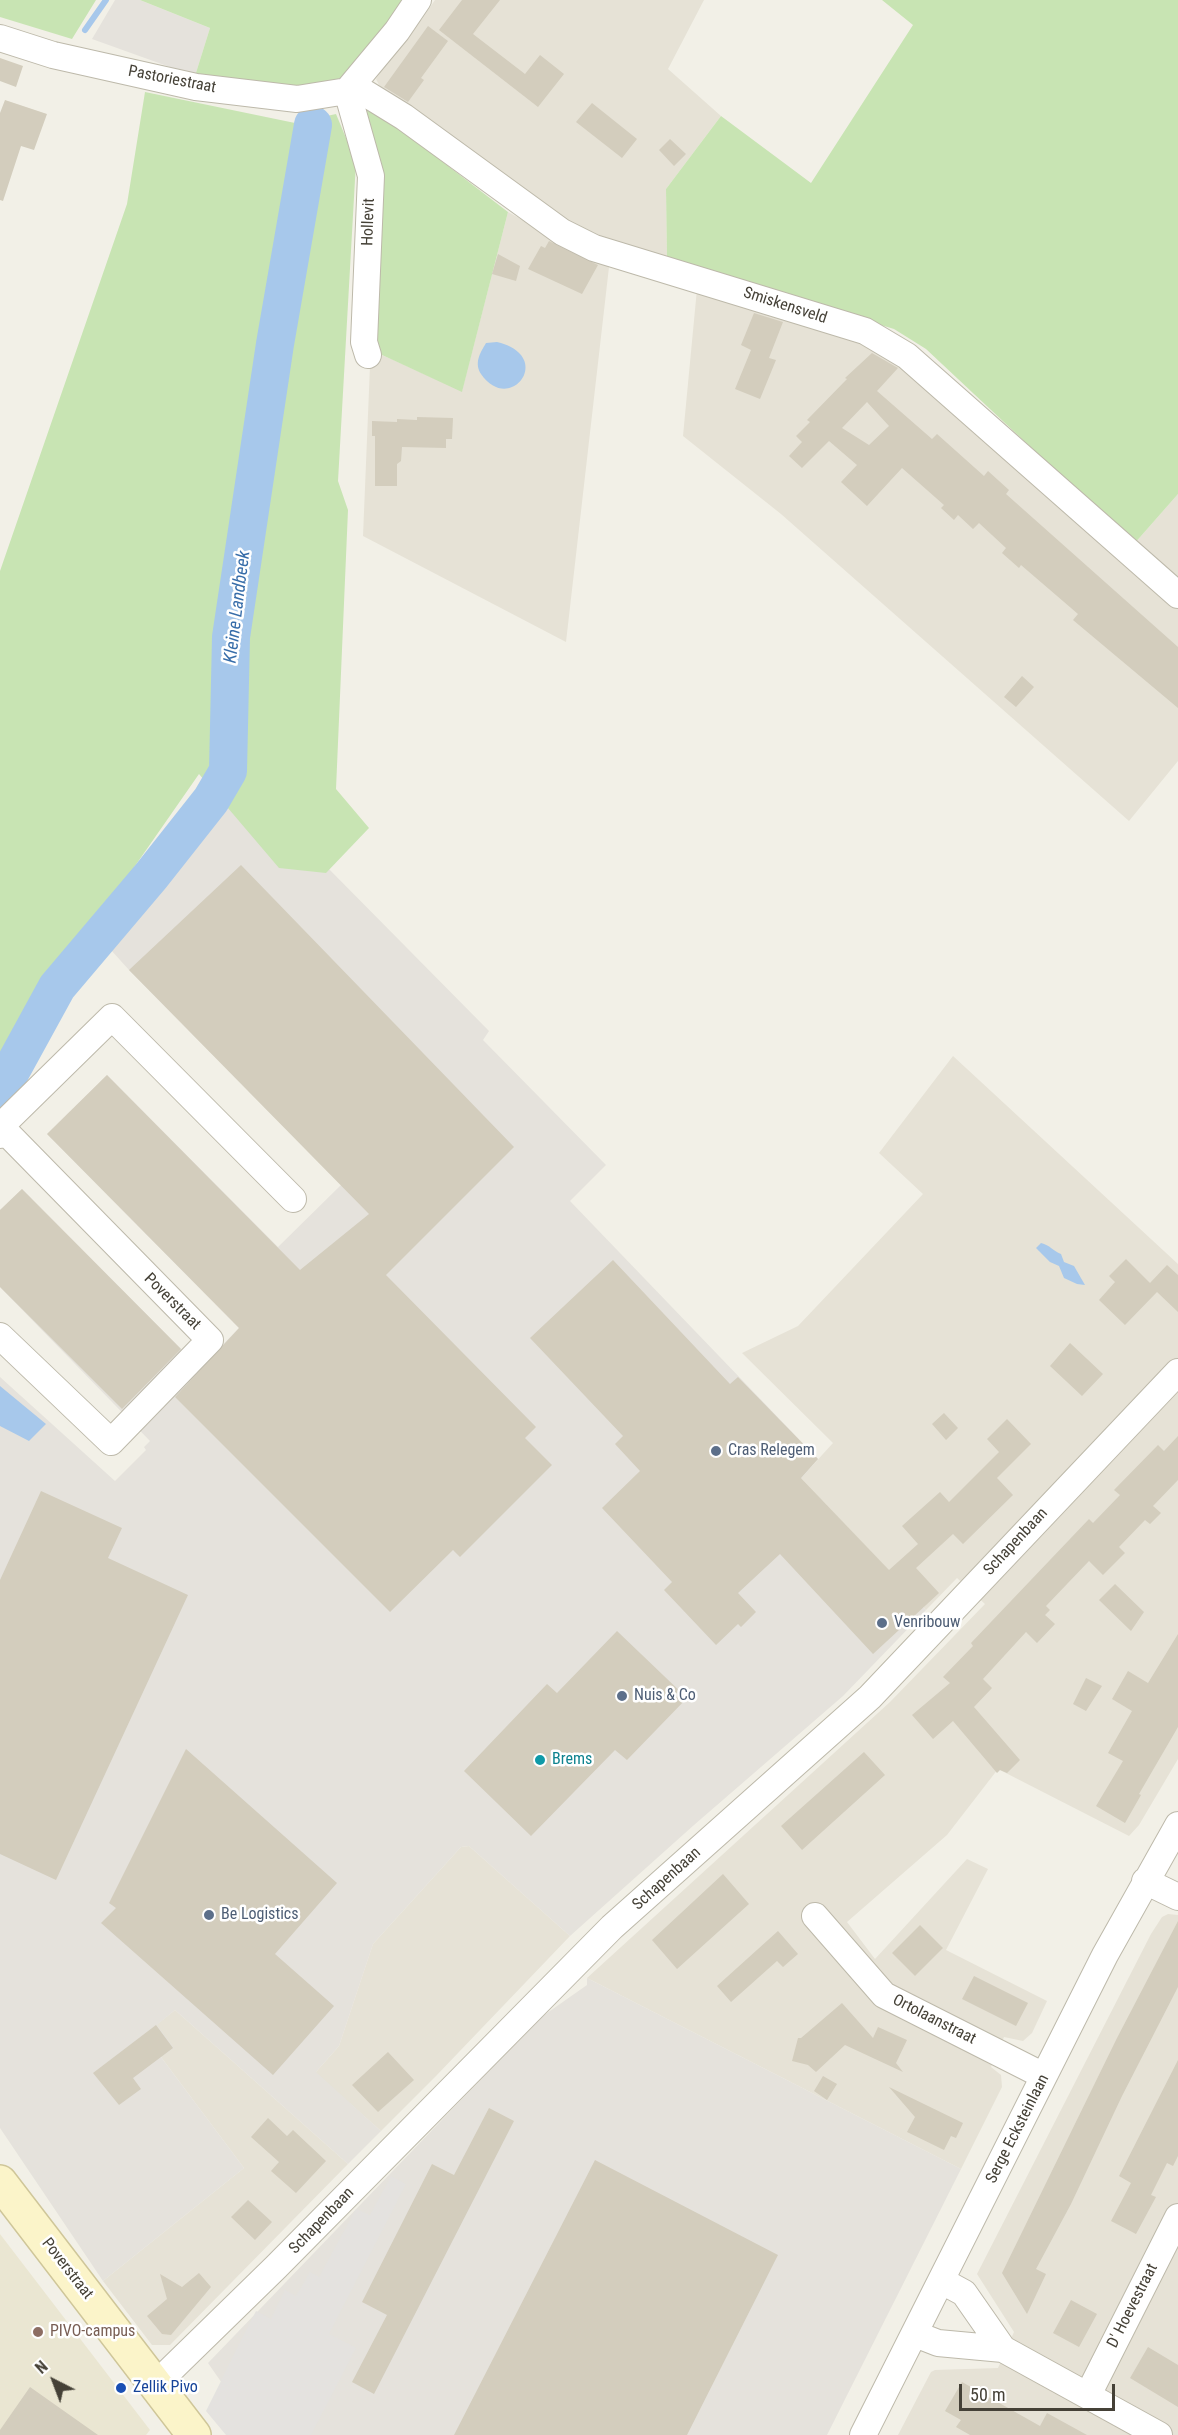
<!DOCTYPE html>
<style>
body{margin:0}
#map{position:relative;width:1178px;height:2435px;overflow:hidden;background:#f2f0e7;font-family:"Roboto Condensed",sans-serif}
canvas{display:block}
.north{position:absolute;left:24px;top:2351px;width:60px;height:60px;-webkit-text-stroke:4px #fff;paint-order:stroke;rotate:318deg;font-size:16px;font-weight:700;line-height:24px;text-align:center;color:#454137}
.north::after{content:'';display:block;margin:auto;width:21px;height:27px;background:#454137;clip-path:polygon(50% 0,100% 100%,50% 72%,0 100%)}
.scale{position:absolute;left:959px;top:2384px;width:156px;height:27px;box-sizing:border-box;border:3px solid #454137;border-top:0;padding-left:8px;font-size:18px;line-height:21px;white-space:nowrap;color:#454137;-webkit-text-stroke:4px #fff;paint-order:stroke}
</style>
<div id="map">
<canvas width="1178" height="2435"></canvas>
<div class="north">N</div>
<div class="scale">50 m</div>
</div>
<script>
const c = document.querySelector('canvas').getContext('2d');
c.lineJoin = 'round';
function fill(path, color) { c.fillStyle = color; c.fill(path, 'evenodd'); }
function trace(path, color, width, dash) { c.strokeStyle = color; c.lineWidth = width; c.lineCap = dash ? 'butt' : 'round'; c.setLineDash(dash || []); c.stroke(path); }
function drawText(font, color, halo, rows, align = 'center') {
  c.font = font + ' "Roboto Condensed",sans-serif'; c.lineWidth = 5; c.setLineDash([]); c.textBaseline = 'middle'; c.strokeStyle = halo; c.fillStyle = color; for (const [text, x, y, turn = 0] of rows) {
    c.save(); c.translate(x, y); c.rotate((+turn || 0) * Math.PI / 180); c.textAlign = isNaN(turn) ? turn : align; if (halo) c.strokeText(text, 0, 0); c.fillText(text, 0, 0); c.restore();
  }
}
const residential = new Path2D(`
 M435,0H704L668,69L721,116L666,189L667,260L614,242L564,219L497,173L379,85L376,79L403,36L422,19Z
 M508,212L609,267L566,642L363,536L370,366L380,354L462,391Z
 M697,289L854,335L893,356L1134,544L1178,494V761L1129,821L781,514L683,436Z
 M953,1056L1178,1264V1759L1139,1825L1129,1836L998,1769L947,1835L847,1922L875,1959L967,1859L988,1869L946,1950L1047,2001L1032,2033L1023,2041L1004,2037L991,2067L1001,2075L1002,2087L961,2169L587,1978L890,1702L985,1604L957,1578L926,1610L801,1478L833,1443L742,1353L798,1326L923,1194L879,1153Z
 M469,1846L570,1936L436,2076L381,2131L315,2073L339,2046L373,1944L461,1847Z
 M1168,1914L1178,1915V2435H898L931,2372L935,2370L998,2368L1014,2332L977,2274L1151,1934L1162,1917Z
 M175,2010L348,2164L170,2345H152L103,2281L244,2168L161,2057L156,2025Z`);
const industrial = new Path2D(`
 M115,0H140L210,28L195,76L92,39Z
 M221,786L325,865L489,1031L483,1040L606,1165L570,1201L818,1459L801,1479L926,1610L843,1696L694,1825L570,1936L469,1846L461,1847L373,1944L339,2046L316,2072L381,2131L348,2164L175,2010L157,2025L174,2048L161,2057L244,2168L103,2281L0,2128V1377L115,1481L146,1450L144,1447L150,1441L0,1287V1210L22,1189L183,1351L174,1395L239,1328L47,1134L107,1075L278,1247L341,1185L129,970L102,940L140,896Z
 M587,1978L961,2169L827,2435H258L208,2363L540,2018L587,1985Z`);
const education = new Path2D(`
 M0,2234L150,2430L146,2435H0Z`);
const green = new Path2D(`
 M0,0H96L72,39L0,17Z
 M140,0H404L352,74L309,89L195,76L210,28Z
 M882,0H1178V494L1134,544L926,349L894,329L667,260L666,189L721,116L811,183L913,25Z
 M145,92L295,123L336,114L356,162L338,481L348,510L336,789L369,828L326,873L279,868L199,774L0,1060V571L127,204Z
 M364,106L379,113L508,212L462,392L380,354L373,346Z`);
const parking = new Path2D(`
 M391,2176L406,2184L329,2334L356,2348L311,2435H226L206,2411L256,2311L271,2319L285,2290L296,2296L310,2272L319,2277L356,2209L370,2215Z`);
const water = new Path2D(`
 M497,342C556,356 510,416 481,374C474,363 480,353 486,343Z
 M1041,1243C1050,1245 1053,1251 1061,1254L1064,1262L1074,1266L1085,1285L1077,1284L1064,1278L1059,1266L1050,1262L1036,1248Z
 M0,1386L46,1424L29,1441L0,1426Z`);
const stream = new Path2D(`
 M85,30L106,0`);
const river = new Path2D(`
 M0,1091L57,987L151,876L211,800L228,771L231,637L275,344L313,125`);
const building = new Path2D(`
 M462,0H500L473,34L525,74L540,55L564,74L538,107L439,30Z
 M428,26L448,41L421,78L424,80L408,102L384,87Z
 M0,58L23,66L16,87L0,81Z
 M5,100L47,114L34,150L21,146L3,201L0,200V113Z
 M592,103L637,139L622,158L576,122Z
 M670,139L686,154L674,166L659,150Z
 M549,241L598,265L582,294L528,269L541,246L545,248Z
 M498,254L520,266L516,281L492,274Z
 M754,313L783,322L769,358L776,360L760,399L735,389L751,350L741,345Z
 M872,353L898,368L877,391L932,439L937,434L984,476L988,471L1009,490L1006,494L1178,647V708L1073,620L1078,614L1021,565L1019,568L1002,553L1006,548L979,523L973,529L958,515L954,520L941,508L944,505L902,468L867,506L841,482L857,465L829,441L802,468L789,456L802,442L796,436L810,422L807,420L847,379L845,378ZM867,402L889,426L869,445L842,428Z
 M417,417L453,418L452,439H446V448L402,447L401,461L397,464V486H375V436H372V421L397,422V419L417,420Z
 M1022,676L1034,687L1016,707L1004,697Z
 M241,865L514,1147L386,1275L536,1427L525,1438L552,1465L460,1557L453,1550L390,1612L175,1397L239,1328L47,1134L107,1075L300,1270L369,1214L129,970Z
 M22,1189L181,1349L122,1409L0,1287V1210Z
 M1126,1259L1150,1283L1167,1265L1178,1275V1312L1157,1292L1125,1325L1099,1300L1115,1282L1109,1276Z
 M613,1260L730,1384L738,1377L818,1459L801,1478L889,1570L918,1544L902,1526L940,1492L949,1502L999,1452L987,1439L1007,1419L1031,1444L997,1478L1013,1495L963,1544L953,1534L916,1568L939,1593L873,1654L780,1554L738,1593L756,1612L741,1627L738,1624L716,1645L664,1590L672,1582L602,1508L640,1471L615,1444L623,1436L530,1338Z
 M1070,1343L1103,1374L1082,1396L1050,1366Z
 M944,1413L958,1428L946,1440L932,1424Z
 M1178,1436V1480L1153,1506L1161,1513L1150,1524L1145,1520L1119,1547L1125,1553L1103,1575L1089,1561L1046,1606L1050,1610L1045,1615L1055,1624L1037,1643L1026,1632L983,1679L992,1688L974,1707L1020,1760L1007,1773L1000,1770L997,1773L953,1721L933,1739L912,1715L950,1683L943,1677L973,1646L971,1643L1089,1519L1093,1523L1120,1495L1114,1490L1158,1445L1164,1451Z
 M41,1491L122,1528L108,1558L188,1595L56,1880L0,1854V1580Z
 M1115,1584L1144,1612L1131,1631L1099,1600Z
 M617,1631L687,1698L627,1760L615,1750L531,1836L464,1771L547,1684L557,1693Z
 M1178,1634V1727L1139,1794L1141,1795L1125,1823L1096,1806L1123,1761L1108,1753L1132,1711L1112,1699L1128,1671L1148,1683Z
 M1086,1678L1102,1686L1086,1711L1073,1704Z
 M186,1749L337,1883L275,1954L334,2006L273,2075L101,1923L116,1908L109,1903Z
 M864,1752L885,1775L802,1850L781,1826Z
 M723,1874L749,1904L677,1969L652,1940Z
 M1178,1921V1987L1122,2096L1071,2204L1036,2269L1046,2274L1027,2314L1002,2273L1117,2038Z
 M920,1925L943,1948L915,1976L892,1953Z
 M778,1931L798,1954L783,1967L777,1961L731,2002L717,1986Z
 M974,1976L1028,2003L1016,2026L962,1999Z
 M842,2003L873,2038L878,2027L907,2040L896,2063L903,2072L845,2045L816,2072L808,2065L792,2061L798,2038H801Z
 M156,2025L173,2048L133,2078L141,2089L119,2105L93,2073Z
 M388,2052L414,2080L378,2112L352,2085Z
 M1178,2060V2156L1173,2166L1167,2163L1151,2195L1156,2197L1136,2234L1111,2221L1131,2183L1119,2176Z
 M823,2076L837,2084L827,2100L814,2091Z
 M889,2087L963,2123L956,2138L951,2136L944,2150L907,2132L915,2117Z
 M489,2108L514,2121L374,2394L352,2382L387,2315L362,2302L432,2164L454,2175Z
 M268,2118L287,2136L293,2130L326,2161L296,2193L271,2171L279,2162L251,2137Z
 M595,2160L778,2255L687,2435H454Z
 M248,2200L272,2222L255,2240L231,2217Z
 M199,2273L211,2287L171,2335L162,2334L147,2316L167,2299L160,2274L182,2287Z
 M1071,2300L1097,2314L1079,2347L1053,2333Z
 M1148,2347L1178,2365V2407L1130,2378Z
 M962,2382L1040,2426L1047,2413L1087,2435H970L956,2427L961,2420L945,2411Z
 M30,2387L98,2435H0V2430Z`);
const street = new Path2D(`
 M0,38L53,55L196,87L297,99L347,91L365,93L404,117L562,232L594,248L865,331L907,356L1178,595
 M347,91L371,176L364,342L368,355
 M347,91L397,31L418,0
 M0,1135L8,1119L112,1017L293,1199
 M0,1336L111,1442L210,1340L3,1129
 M1145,1881L1178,1897
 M815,1916L884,1995L1044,2076
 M942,2281L964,2293L1003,2349
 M915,2334L938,2343L1003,2349L1159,2435
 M155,2385L276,2267L612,1927L870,1697L1178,1372
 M1088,2395L1178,2217
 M863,2435L1105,1955L1178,1825`);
const secondary = new Path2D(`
 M0,2182L194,2435`);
const markers = [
 [716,1451,6,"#5c6f8a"],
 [882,1623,6,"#5c6f8a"],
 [622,1696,6,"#5c6f8a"],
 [540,1760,6,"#0f9aa8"],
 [209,1915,6,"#5c6f8a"],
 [38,2332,6,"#8d6e63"],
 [121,2388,6,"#1a4fb4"]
];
const streetNames = [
 ["Pastoriestraat",172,80,11],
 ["Hollevit",369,222,-88],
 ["Smiskensveld",785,306,18],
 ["Poverstraat",172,1302,45],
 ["Schapenbaan",1016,1542,-47],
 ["Schapenbaan",667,1879,-42],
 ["Ortolaanstraat",934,2020,27],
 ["Serge Ecksteinlaan",1018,2129,-63],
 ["Schapenbaan",322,2221,-46],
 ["Poverstraat",67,2269,52],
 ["D' Hoevestraat",1133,2306,-63]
];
const serviceNames = [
 ["Cras Relegem",728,1451],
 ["Venribouw",894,1623],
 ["Nuis & Co",634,1696],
 ["Be Logistics",221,1915]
];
const cultureNames = [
 ["Brems",552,1760]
];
const educationNames = [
 ["PIVO-campus",50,2332]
];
const transitNames = [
 ["Zellik Pivo",133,2388]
];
const waterNames = [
 ["Kleine Landbeek",238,607,-83]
];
fill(residential, '#e6e2d6');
fill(industrial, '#e5e2dc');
fill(education, '#eae6d2');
fill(green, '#c8e4b3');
fill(parking, '#e4e2df');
fill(water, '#a7c8eb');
trace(stream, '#a7c8eb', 6);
trace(river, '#a7c8eb', 38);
fill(building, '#d3cdbd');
trace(street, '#bdb9aa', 28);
trace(secondary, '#cfc699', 36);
trace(street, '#fff', 26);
trace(secondary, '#fbf4c9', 33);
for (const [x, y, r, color] of markers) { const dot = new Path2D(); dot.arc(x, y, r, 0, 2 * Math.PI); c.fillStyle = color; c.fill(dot); trace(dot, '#fff', 2); }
drawText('16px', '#454137', '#fff', streetNames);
drawText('16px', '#4e5e75', '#fff', serviceNames, 'left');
drawText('16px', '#0d838f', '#fff', cultureNames, 'left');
drawText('16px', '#785e54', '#fff', educationNames, 'left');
drawText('16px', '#164399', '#fff', transitNames, 'left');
drawText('italic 18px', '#376da9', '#fff', waterNames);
</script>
